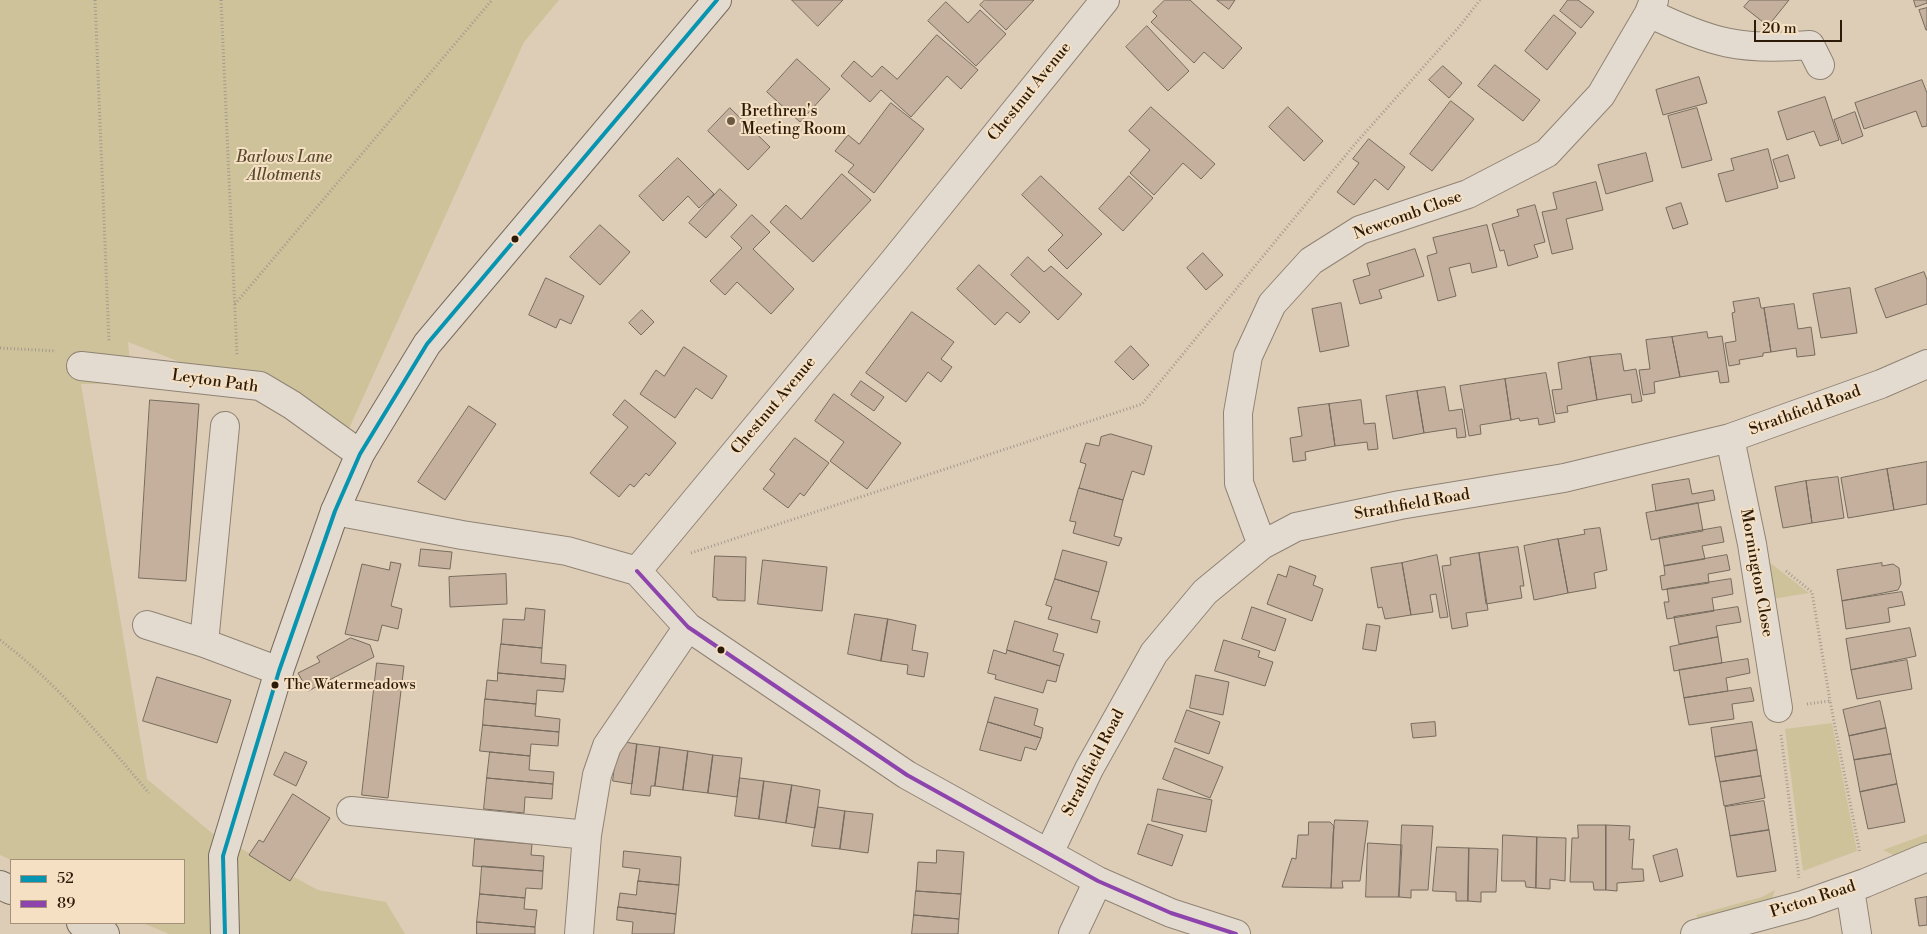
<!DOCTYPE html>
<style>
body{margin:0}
#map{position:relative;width:1927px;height:934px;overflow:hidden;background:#decdb6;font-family:"Libre Bodoni",serif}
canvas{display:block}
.legend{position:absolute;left:10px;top:859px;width:175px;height:65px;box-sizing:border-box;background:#f5e0c4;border:1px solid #a59179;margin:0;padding:6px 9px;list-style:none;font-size:15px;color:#2c1b08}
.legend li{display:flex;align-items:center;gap:10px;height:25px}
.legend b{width:25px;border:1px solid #a59179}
.scale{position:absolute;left:1754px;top:20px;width:88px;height:22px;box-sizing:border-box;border:2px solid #2c1b08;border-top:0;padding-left:6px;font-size:15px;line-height:18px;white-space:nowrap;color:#2c1b08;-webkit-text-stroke:4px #f5e0c4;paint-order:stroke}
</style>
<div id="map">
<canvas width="1927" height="934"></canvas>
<ul class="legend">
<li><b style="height:6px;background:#0794b0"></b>52</li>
<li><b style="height:6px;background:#8e44ad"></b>89</li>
</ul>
<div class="scale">20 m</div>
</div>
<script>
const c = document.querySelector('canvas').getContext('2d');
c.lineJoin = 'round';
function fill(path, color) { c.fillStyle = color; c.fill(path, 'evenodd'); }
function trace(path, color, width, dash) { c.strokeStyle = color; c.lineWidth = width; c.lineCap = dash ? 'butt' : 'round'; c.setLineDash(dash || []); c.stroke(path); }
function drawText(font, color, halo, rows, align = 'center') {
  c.font = font + ' "Libre Bodoni",serif'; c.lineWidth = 4; c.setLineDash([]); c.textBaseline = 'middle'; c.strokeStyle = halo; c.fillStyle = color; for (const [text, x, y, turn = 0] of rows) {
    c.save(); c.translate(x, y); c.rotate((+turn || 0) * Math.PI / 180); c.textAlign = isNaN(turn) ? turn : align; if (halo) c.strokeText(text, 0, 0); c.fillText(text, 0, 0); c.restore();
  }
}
const green = new Path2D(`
 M0,0H559L524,42L347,433L232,382L128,342L132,384H81L147,779L212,833L318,890L386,902L405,934H169L143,923H184V860H11L0,855Z
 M1765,559L1809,593L1772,599Z
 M1832,723L1857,851L1803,871L1785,729Z
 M1927,834V844L1895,856L1883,850Z
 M1775,890L1771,902L1700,922L1696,915L1762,897Z`);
const building = new Path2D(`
 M792,0H843L818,26Z
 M985,0H1034L1006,30L980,5Z
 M1165,0H1190L1242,48L1223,69L1204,52L1194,63L1151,22L1157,16L1153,12Z
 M1217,0H1235L1229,9Z
 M1568,0H1578L1594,12L1581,28L1560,11Z
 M1750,0H1789L1768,26L1744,7Z
 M1914,0H1927V3L1916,7Z
 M946,2L968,23L980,10L1006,34L976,66L928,21Z
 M1927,8V30H1926L1919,10Z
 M1554,15L1576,33L1547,70L1525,51Z
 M1147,26L1189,71L1168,91L1126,47Z
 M937,35L978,70L961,89L947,76L911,117L881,90L870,102L841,76L854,61L872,77L882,66L897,79Z
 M797,59L830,89L800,122L767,92Z
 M1495,65L1540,100L1523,121L1478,86Z
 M1443,66L1462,83L1449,98L1429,80Z
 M1699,77L1707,103L1663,115L1656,90Z
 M1922,80L1927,93V126L1922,127L1916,111L1864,129L1855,103Z
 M1825,97L1839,140L1820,146L1814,131L1787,140L1778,112Z
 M1451,101L1474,119L1432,171L1410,154Z
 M891,103L924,129L874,193L848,172L854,165L835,151L848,135L859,144Z
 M1151,107L1215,164L1201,179L1183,163L1154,195L1130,173L1150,150L1129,131Z
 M1288,107L1323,141L1304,161L1269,127Z
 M730,108L770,147L748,170L708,131Z
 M1697,108L1712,160L1682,168L1668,116Z
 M1855,112L1863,136L1842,144L1834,120Z
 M1369,139L1405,167L1388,190L1375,179L1354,205L1337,192L1359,163L1353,159Z
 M1768,149L1778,188L1726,202L1718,174L1734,170L1731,159Z
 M1646,153L1653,181L1606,194L1598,165Z
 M1788,155L1795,178L1780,182L1773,160Z
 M678,158L714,194L699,208L688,196L663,221L639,196Z
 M842,174L871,200L813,262L770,222L786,205L801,219Z
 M1041,176L1102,234L1067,269L1048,250L1063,235L1022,195Z
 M1129,176L1153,198L1123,231L1099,209Z
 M1596,182L1603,210L1566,219L1573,249L1552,254L1542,212L1557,209L1553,193Z
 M720,189L737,205L706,238L689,223Z
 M1681,203L1688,224L1673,229L1666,208Z
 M1535,205L1545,242L1534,245L1538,257L1508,266L1504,250L1500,251L1492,224L1519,216L1517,210Z
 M752,215L770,232L753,249L794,289L771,314L737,282L725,295L710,281L742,248L731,237Z
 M600,225L630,252L600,285L570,257Z
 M1487,225L1497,267L1472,273L1470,263L1449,268L1456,296L1438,301L1427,256L1437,253L1433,238Z
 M1415,249L1424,276L1379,290L1382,298L1360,304L1353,280L1370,275L1367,264Z
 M1203,253L1223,275L1206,290L1187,268Z
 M1028,257L1044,272L1051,266L1082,294L1058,320L1011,275Z
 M979,265L1030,312L1020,323L1007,312L995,325L957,289Z
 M1924,272L1927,280V304L1886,318L1875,289Z
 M546,278L584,296L571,324L560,319L556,328L529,315Z
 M1850,288L1857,333L1821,338L1813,294Z
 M1759,298L1761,308H1764L1771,352L1763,353V356L1739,360L1740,364L1729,366L1725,343L1736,341L1732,313L1735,312L1733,302Z
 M1341,303L1349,346L1320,352L1312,309Z
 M1794,304L1798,329L1811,327L1815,355L1797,357L1796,348L1771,352L1764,308Z
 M642,310L654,322L641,335L629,323Z
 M912,312L954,342L941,359L952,367L941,382L928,372L906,402L866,373Z
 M1707,332L1708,338L1722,336L1729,382L1720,383L1718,371L1680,377L1672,337Z
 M1672,337L1680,377L1654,382L1655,393L1643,395L1639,370L1650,369L1646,340Z
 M1131,346L1149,365L1133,380L1115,362Z
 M684,347L727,376L712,399L696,388L675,418L640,394L656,370L664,376Z
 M1621,354L1624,371L1636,369L1642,401L1632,403L1631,394L1597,400L1590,357Z
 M1590,357L1597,400L1567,406L1568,412L1556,414L1552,390L1562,389L1558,363Z
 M1546,373L1555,422L1539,425L1538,418L1520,421L1519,418L1511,420L1505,379Z
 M1505,379L1511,420L1480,425L1481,434L1469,436L1460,386Z
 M861,381L884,397L874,411L851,395Z
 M1445,387L1449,411L1462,409L1466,437L1457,438L1456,428L1424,433L1417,391Z
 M1417,391L1424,433L1393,439L1386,396Z
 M834,394L901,443L867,489L830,461L844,442L815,421Z
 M150,400L199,404L186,581L139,578Z
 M625,400L676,443L649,476L646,473L634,487L630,484L619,497L590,473L628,427L613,415Z
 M1361,400L1364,424L1375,423L1378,449L1368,450L1367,442L1335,446L1329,404Z
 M1329,404L1335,446L1305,452L1306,460L1293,462L1290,438L1302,436L1298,408Z
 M469,406L496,424L445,500L418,482Z
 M1111,434L1152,446L1144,475L1132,471L1123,500L1079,488L1086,464L1080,462L1086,443L1099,446L1101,437Z
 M795,438L829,463L804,496L800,493L788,508L763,489L775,474L770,470Z
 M1927,462V504L1894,510L1887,469Z
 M1887,469L1894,510L1848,518L1841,478Z
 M1838,477L1844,518L1812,523L1806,481Z
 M1689,479L1692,494L1713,490L1715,500L1656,511L1652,485Z
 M1806,481L1812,523L1783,528L1775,487Z
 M1079,488L1123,500L1114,536L1122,538L1119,546L1073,533L1076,522L1070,521Z
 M1698,503L1703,531L1651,540L1646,513Z
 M1721,527L1724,542L1702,546L1705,559L1664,566L1659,538Z
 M1600,528L1607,570L1594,573L1596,588L1568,593L1558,539L1585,534L1584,530Z
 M1558,539L1568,593L1534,600L1524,546Z
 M1518,547L1524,586H1520L1522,598L1486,604L1479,553Z
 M421,549L452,552L450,569L419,566Z
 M1063,550L1107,562L1099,592L1055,579Z
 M1479,553L1488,610L1466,613L1468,626L1452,629L1442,566L1451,565L1450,558Z
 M1437,555L1448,617L1440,618L1436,594L1430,595L1433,612L1411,615L1402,563Z
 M1727,555L1730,570L1708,574L1709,583L1662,590L1660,576L1665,575L1664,566Z
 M715,556L746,557L745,601L717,600V598L713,597Z
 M763,560L827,567L822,611L758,604Z
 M391,562L401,564L391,606L402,609L398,629L382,625L378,641L345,634L362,564L389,570Z
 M1402,563L1411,615L1385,619L1382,607L1378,608L1371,568Z
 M1882,563V566L1893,564L1899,568L1901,584L1898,590L1842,601L1837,570Z
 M1290,566L1316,576L1313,585L1323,589L1312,621L1267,604L1278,574L1286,577Z
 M506,574L507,604L450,607L449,577Z
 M1055,579L1099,592L1091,619L1100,621L1097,633L1048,619L1052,607L1046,605Z
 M1731,579L1733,594L1712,598L1714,611L1667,619L1664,602H1669L1667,589Z
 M1902,592L1905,605L1888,608L1890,622L1846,629L1842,601Z
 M1252,607L1286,619L1275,651L1242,639Z
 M1738,607L1741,622L1716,626L1718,637L1679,644L1674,617Z
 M526,608L545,610L542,648L501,644L503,619L524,620Z
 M855,614L888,619L881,661L848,654Z
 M888,619L916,625L912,650L928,653L924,677L907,674L908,665L881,661Z
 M1015,621L1058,634L1053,651L1064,654L1060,666L1007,650Z
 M1367,624L1380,626L1376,651L1363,649Z
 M1910,628L1916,656L1851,670L1846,639Z
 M1718,637L1722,663L1674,671L1670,647Z
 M351,638L370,645L374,657L308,691L298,673L320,662L317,657Z
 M1224,640L1260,651L1258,657L1273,662L1265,686L1215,671Z
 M501,644L542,648L541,663L566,665L565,679L498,673Z
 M994,650L1006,654L1007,650L1060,666L1056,682L1047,680L1043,693L995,679L996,675L988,673Z
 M1748,659L1750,673L1726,678L1728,691L1684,698L1679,670Z
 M1907,660L1912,689L1857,699L1851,670Z
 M377,663L404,666L388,798L362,795Z
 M498,673L565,679L563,692L537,690L536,704L485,699L487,680L497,681Z
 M1196,675L1229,682L1223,715L1190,708Z
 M157,677L231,700L217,743L143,721Z
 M1751,688L1754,701L1732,704L1734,719L1689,725L1684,698Z
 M995,697L1038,709L1034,725L1043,728L1041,738L988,722Z
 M485,699L536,704L535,716L560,719L559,732L483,725Z
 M1880,701L1886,728L1849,736L1843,710Z
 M1187,710L1220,722L1209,754L1175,742Z
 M988,722L1041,738L1036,750L1025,747L1021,761L980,750Z
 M1435,722L1436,736L1413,738L1411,724Z
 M1752,722L1757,750L1715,757L1711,728Z
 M483,725L559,732L558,746L531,744L530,756L480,751Z
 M1886,728L1891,754L1854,760L1849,736Z
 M618,741L637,744L632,784L613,781Z
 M637,744L660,747L655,786H651L650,796L631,794Z
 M660,747L688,751L683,790L655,786Z
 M1175,748L1223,767L1210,798L1163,779Z
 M1757,750L1761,776L1720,782L1715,757Z
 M688,751L713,755L708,793L683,790Z
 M285,752L307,762L296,786L274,775Z
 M490,752L530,756L529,770L554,772L553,784L487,778Z
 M1891,754L1897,784L1860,792L1854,760Z
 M713,755L742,758L737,797L708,793Z
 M1761,776L1765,798L1724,806L1720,782Z
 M487,778L553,784L552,799L525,797L524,813L484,809Z
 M740,778L764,781L759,819L735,816Z
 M764,781L792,785L786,823L759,819Z
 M1897,784L1905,822L1868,829L1860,792Z
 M792,785L820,790L815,828L786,823Z
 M1158,789L1212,800L1206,832L1152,821Z
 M293,794L330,818L290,881L249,855L259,840L263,842Z
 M1764,801L1769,830L1730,836L1725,807Z
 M818,807L845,811L840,849L812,846Z
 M845,811L873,814L868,853L840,849Z
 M1335,820L1368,821L1360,881H1342L1343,888H1331L1333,835Z
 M1309,822H1330L1334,826L1331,888L1282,887L1292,858L1296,859L1298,835H1308Z
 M1148,824L1183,835L1172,866L1138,854Z
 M1402,825L1433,826L1428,890H1411V898L1399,897Z
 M1578,825H1606V890H1594L1593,882H1570L1572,838H1578Z
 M1606,825L1630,826L1629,840L1634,839L1632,869H1643L1644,881L1617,883V891L1606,890Z
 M1769,830L1776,871L1737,877L1730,836Z
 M1503,835L1537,837L1536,888L1526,887L1525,881H1502Z
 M1537,837L1566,838L1565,881L1550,879V889L1536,888Z
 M475,839L532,844L531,855L544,856L543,871L473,866Z
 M1368,843L1402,845L1399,897H1366Z
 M1437,847L1469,848L1468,901H1456V892L1433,891Z
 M1469,848L1498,849L1496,892H1481V902L1468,901Z
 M1677,849L1683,876L1660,882L1653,856Z
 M937,850L964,852L961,894L916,891L918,862L936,863Z
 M624,851L681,857L679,885L638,881L640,869L623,867Z
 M482,866L543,871L542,889L526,888L525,898L480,894Z
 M638,881L679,885L676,914L618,907L620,893L636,895Z
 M916,891L961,894L959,919L914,915Z
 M480,894L525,898L524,909L537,910L535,927L477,922Z
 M1927,897V925L1919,926L1915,899Z
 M618,907L676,914L674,934H632L633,922L617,920Z
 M914,915L959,919L958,934H912Z
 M477,922L535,927V934H477Z`);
const path = new Path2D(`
 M95,0L109,342
 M221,0L237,356
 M235,304L492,0
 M0,348L56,351
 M691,553L1142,404L1355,144L1459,27L1480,0
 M1786,571L1812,592L1830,701
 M0,640C57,683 103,739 149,793
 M1807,704L1830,701L1860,853
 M1781,735L1799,878`);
const street = new Path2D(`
 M1649,13C1711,43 1741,51 1810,45L1820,65
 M81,366L260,386L292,405L360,454
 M1730,438L1752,544L1778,708
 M335,511L462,535L567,551L637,571
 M1262,545L1239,483L1238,413L1248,356L1272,304L1311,261L1360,230L1468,194L1547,153L1601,95L1649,13L1654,0
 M637,571L894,261L1105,0
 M637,571L688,627L907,775L1098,881L1171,913L1236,934
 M147,625L204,643L225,426
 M204,643L279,671
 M351,811L587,835
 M1049,853L1089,769L1154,653L1205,592L1262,545L1296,527L1400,505L1564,478L1730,438L1881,384L1927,364
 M1850,889L1857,934
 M579,934L587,835L597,775L607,746L688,627
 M1073,934L1098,881
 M1695,934L1803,905L1865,883L1927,857`);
const secondary = new Path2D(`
 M225,934L223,856L279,671L335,511L360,454L427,344L717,0`);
const highway = new Path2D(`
 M0,885L11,890
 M81,923L105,934`);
const bus1 = new Path2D(`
 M225,934L223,856L279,671L335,511L360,454L427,344L717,0`);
const bus2 = new Path2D(`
 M637,571L688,627L907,775L1098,881L1171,913L1236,934`);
const markers = [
 [731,121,5,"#6a5945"],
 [515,239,4.5,"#2c1b08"],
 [721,650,4.5,"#2c1b08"],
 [275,685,4.5,"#2c1b08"]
];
const busNames = [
 ["The Watermeadows",284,685]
];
const streetNames = [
 ["Chestnut Avenue",1030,92,-51],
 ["Newcomb Close",1408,216,-20],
 ["Leyton Path",215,382,8],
 ["Chestnut Avenue",774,406,-50],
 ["Strathfield Road",1805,411,-20],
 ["Strathfield Road",1412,505,-10],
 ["Mornington Close",1756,573,80],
 ["Strathfield Road",1094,763,-63],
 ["Picton Road",1813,900,-18]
];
const poiNames = [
 ["Brethren's",741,112],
 ["Meeting Room",741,130]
];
const parkNames = [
 ["Barlows Lane",284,158],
 ["Allotments",284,176]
];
fill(green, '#cdc299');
fill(building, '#c5b09e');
trace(building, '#766b5d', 1);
trace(street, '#8f8374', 30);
trace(secondary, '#766b5d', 30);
trace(highway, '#766b5d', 30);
trace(path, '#a2998e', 3, [1, 2.5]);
trace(street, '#e4dbd0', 28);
trace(secondary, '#e4dbd0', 28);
trace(highway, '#e0d6c8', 28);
trace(bus1, '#0794b0', 4);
trace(bus2, '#8e44ad', 4);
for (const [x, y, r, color] of markers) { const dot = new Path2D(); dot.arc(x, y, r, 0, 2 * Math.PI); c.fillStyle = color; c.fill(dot); trace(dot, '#f5e0c4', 2); }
drawText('15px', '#2c1b08', '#f5e0c4', busNames, 'left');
drawText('16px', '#2c1b08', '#f5e0c4', streetNames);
drawText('16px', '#2c1b08', '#f5e0c4', poiNames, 'left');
drawText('italic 16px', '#584a2d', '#f5e0c4', parkNames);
</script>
